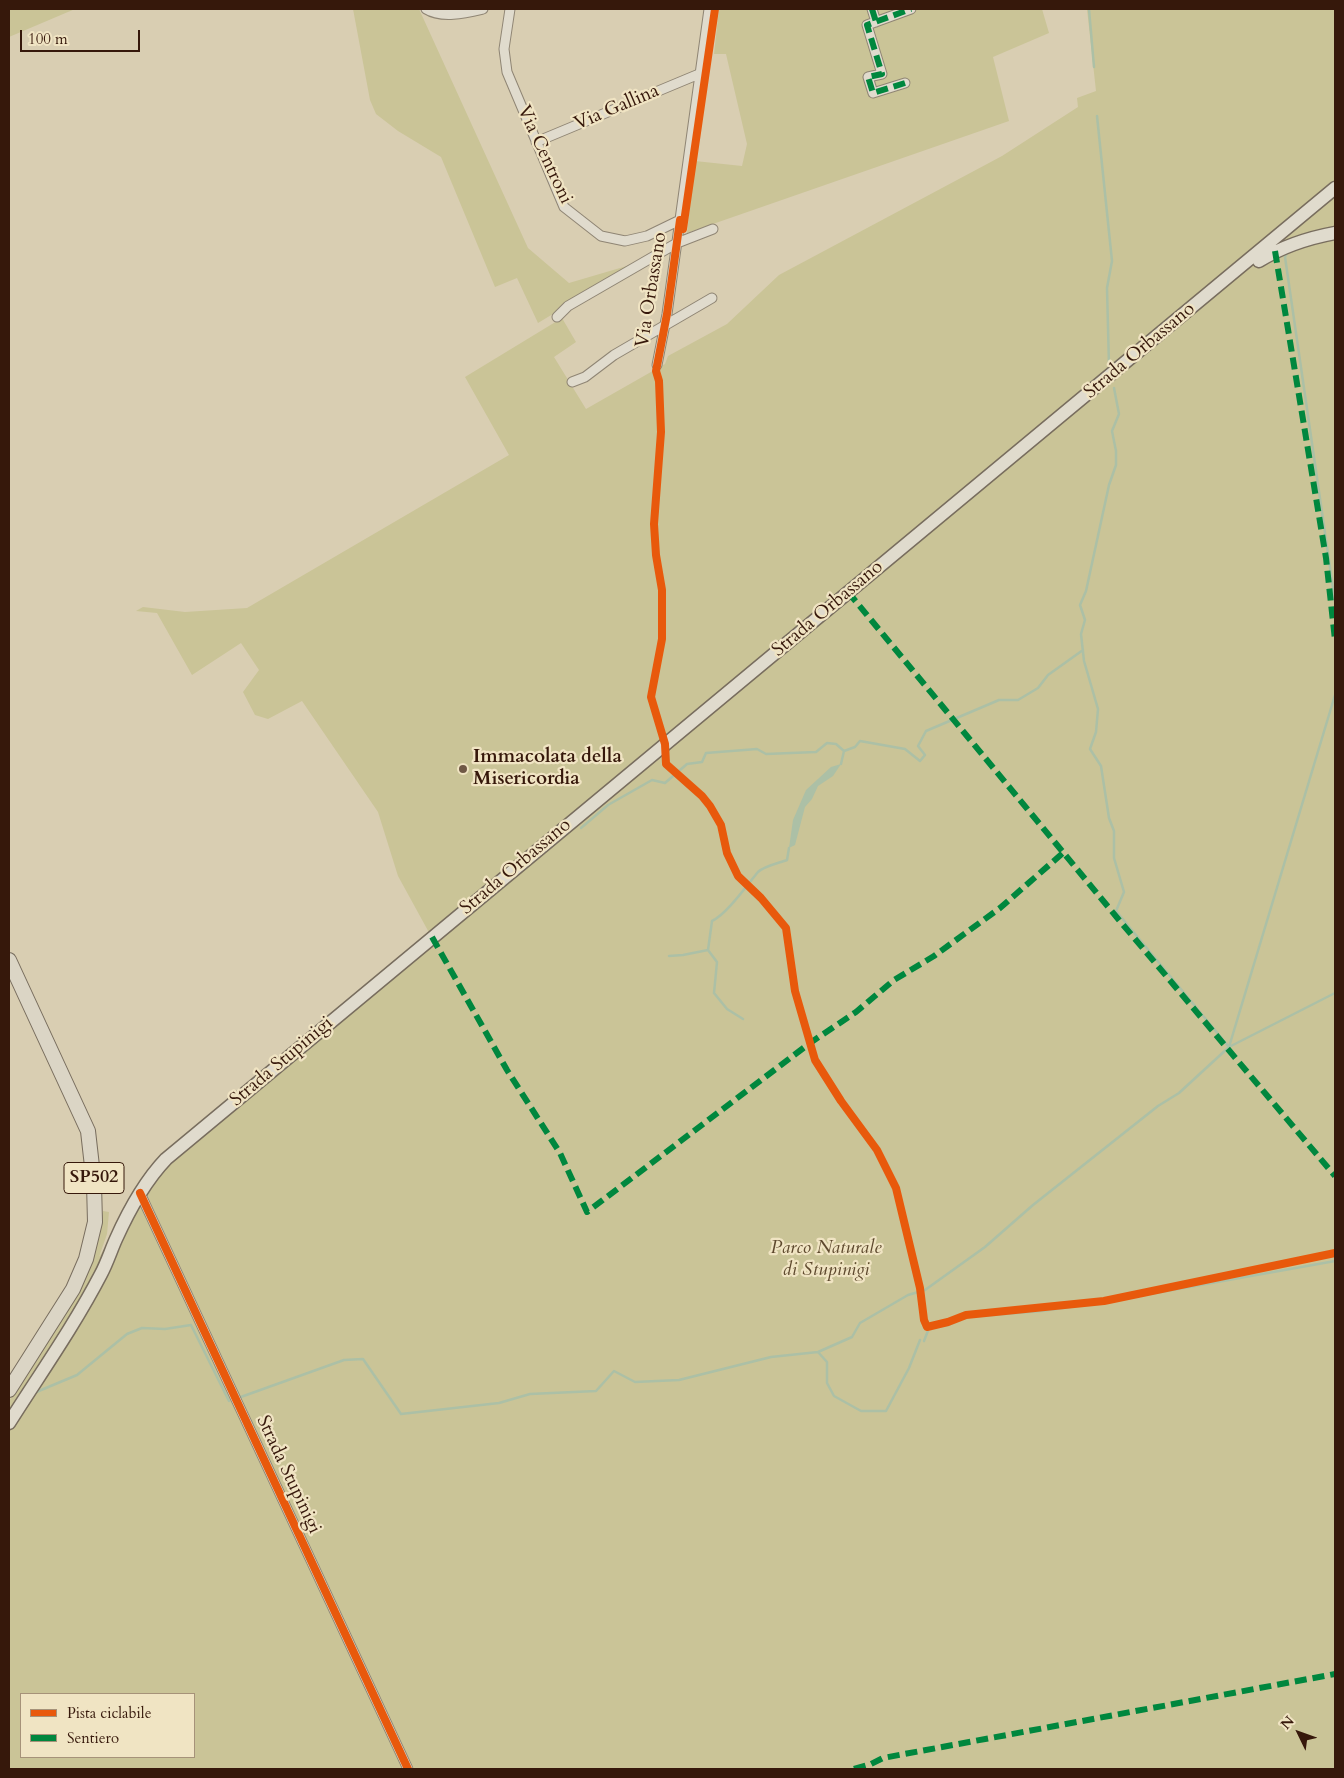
<!DOCTYPE html>
<style>
body{margin:0}
#map{position:relative;width:1344px;height:1778px;overflow:hidden;background:#d9ceb2;font-family:Cardo,serif}
canvas{display:block}
.frame{position:absolute;inset:0;border:10px solid #36180b;pointer-events:none}
.legend{position:absolute;left:20px;top:1693px;width:175px;height:65px;box-sizing:border-box;background:#f0e4c3;border:1px solid #a69279;margin:0;padding:6px 9px;list-style:none;font-size:15px;color:#36180b}
.legend li{display:flex;align-items:center;gap:10px;height:25px}
.legend b{width:25px;border:1px solid #a69279}
.north{position:absolute;left:1274px;top:1708px;width:50px;height:50px;-webkit-text-stroke:4px #f0e4c3;paint-order:stroke;rotate:312deg;font-size:14px;font-weight:700;line-height:20px;text-align:center;color:#36180b}
.north::after{content:'';display:block;margin:auto;width:18px;height:22px;background:#36180b;clip-path:polygon(50% 0,100% 100%,50% 72%,0 100%)}
.scale{position:absolute;left:20px;top:30px;width:120px;height:22px;box-sizing:border-box;border:2px solid #36180b;border-top:0;padding-left:6px;font-size:15px;line-height:18px;white-space:nowrap;color:#36180b;-webkit-text-stroke:4px #f0e4c3;paint-order:stroke}
</style>
<div id="map">
<canvas width="1344" height="1778"></canvas>
<div class="frame"></div>
<ul class="legend">
<li><b style="height:6px;background:#e8590c"></b>Pista ciclabile</li>
<li><b style="height:6px;background:#00873e"></b>Sentiero</li>
</ul>
<div class="north">N</div>
<div class="scale">100 m</div>
</div>
<script>
const c = document.querySelector('canvas').getContext('2d');
c.lineJoin = 'round';
function fill(path, color) { c.fillStyle = color; c.fill(path, 'evenodd'); }
function trace(path, color, width, dash) { c.strokeStyle = color; c.lineWidth = width; c.lineCap = dash ? 'butt' : 'round'; c.setLineDash(dash || []); c.stroke(path); }
function drawText(font, color, halo, rows, align = 'center') {
  c.font = font + ' Cardo,serif'; c.lineWidth = 4.5; c.setLineDash([]); c.textBaseline = 'middle'; c.strokeStyle = halo; c.fillStyle = color; for (const [text, x, y, turn = 0] of rows) {
    c.save(); c.translate(x, y); c.rotate((+turn || 0) * Math.PI / 180); c.textAlign = isNaN(turn) ? turn : align; if (halo) c.strokeText(text, 0, 0); c.fillText(text, 0, 0); c.restore();
  }
}
const green = new Path2D(`
 M9,9H75L9,37Z
 M353,9H419L528,248L569,283L637,263L538,323L517,278L495,287L441,157L398,131L376,114L370,100Z
 M719,9H1042L1049,33L993,57L1009,121L687,233L695,161L742,166L747,144L726,54H714Z
 M1087,9H1335V1769H9V1401L85,1278L97,1246L103,1211L109,1212L107,1234L99,1257L154,1173L432,938L398,876L378,812L302,701L268,719L255,715L243,692L259,670L241,643L192,675L157,613L136,611L143,607L185,612L247,608L509,455L465,377L562,318L576,342L554,357L586,409L665,364L668,356L727,324L779,275L1002,156L1078,107L1077,98L1096,91ZM21,1694H194V1757H21Z`);
const water = new Path2D(`
 M841,764L833,776L818,786L812,799L805,807L795,845L789,848L793,820L806,790L831,767Z`);
const stream = new Path2D(`
 M1089,9L1094,67
 M1097,116L1112,261L1107,288L1109,366
 M1288,251L1285,257L1335,602
 M1114,388L1119,414L1112,431L1116,451V465L1109,485L1086,591L1080,605L1085,620L1081,634L1084,661L1098,709L1096,732L1090,749L1101,766L1109,818L1114,831V858L1124,892L1116,911L1229,1047
 M841,764L844,751
 M581,828L608,805L652,780L665,783L687,764L702,762L706,753L757,749L766,754L816,752L827,743L836,744L844,751L855,747L860,741L905,749L920,761L925,755L918,746L926,731L999,700H1018L1038,688L1048,675L1083,650
 M708,950L717,962L714,993L727,1009L743,1019
 M669,956L683,955L708,950L712,921C727,914 747,885 758,872C764,866 779,863 787,860L789,848
 M1229,1047L1335,695
 M924,1341L929,1328L948,1325L967,1317L1042,1311L1105,1302L1335,1261
 M818,1352L827,1362V1383L834,1396L861,1411H886L909,1368L920,1340
 M34,1393L77,1375L127,1334L142,1328L165,1329L191,1325L229,1401
 M238,1398L344,1360L363,1359L401,1414L499,1403L530,1394L596,1391L614,1371L635,1382L679,1380L771,1357L818,1352L852,1337L860,1323L908,1295L925,1290L985,1247L1033,1205L1158,1106L1179,1093L1229,1047L1335,993`);
const street = new Path2D(`
 M426,9C442,19 466,13 483,9
 M510,9L504,49L507,72L564,207L601,236L625,241L647,236L680,220
 M872,9L876,22
 M905,83L873,93L868,77L882,74L867,25L911,9
 M536,142L699,74
 M557,317L568,306L677,243L713,229
 M657,365L667,314L709,9
 M572,382L585,377L614,355L712,298
 M140,1193L408,1769`);
const secondary = new Path2D(`
 M1259,261C1283,246 1308,238 1335,233
 M9,1423C40,1374 74,1326 101,1274C107,1263 111,1250 116,1239C129,1210 145,1181 166,1159L1335,188`);
const primary = new Path2D(`
 M9,960L88,1131L94,1184L95,1222L86,1259L73,1289L9,1390`);
const quiet = new Path2D(`
 M872,9L876,22
 M905,83L873,93L868,77L882,74L867,25L911,9
 M1275,251L1326,558L1335,640
 M848,592L1119,920L1335,1176
 M432,937L507,1070L560,1153L587,1212L810,1043L856,1012L894,980L934,956L1000,908L1064,852
 M854,1769L871,1764L883,1758L1335,1674`);
const cycleway = new Path2D(`
 M680,220L667,314L656,371L659,381L661,432L654,524L656,555L662,590V639L651,697L665,744L666,764L702,796L710,806L721,825L727,853L738,876L761,898L786,928L795,991L815,1060L841,1101L877,1150L896,1188L920,1288L924,1320L927,1327L948,1322L966,1315L1104,1301L1335,1253
 M683,229L715,9
 M140,1193L408,1769`);
const markers = [
 [463,769,5,"#6f5845"]
];
const shields = [
 [94,1178,60]
];
const shieldNames = [
 ["SP502",94,1178]
];
const streetNames = [
 ["Via Gallina",617,108,-23],
 ["Via Centroni",544,155,65],
 ["Via Orbassano",652,290,-81],
 ["Strada Orbassano",1140,351,-40],
 ["Strada Orbassano",828,609,-40],
 ["Strada Orbassano",516,867,-40],
 ["Strada Stupinigi",282,1062,-40],
 ["Strada Stupinigi",288,1475,65]
];
const poiNames = [
 ["Immacolata della",473,758],
 ["Misericordia",473,780]
];
const parkNames = [
 ["Parco Naturale",826,1249],
 ["di Stupinigi",826,1271]
];
fill(green, '#cac497');
fill(water, '#acc0a6');
trace(stream, '#acc0a6', 2.5);
trace(street, '#8f8574', 11);
trace(secondary, '#786d5e', 15);
trace(primary, '#786d5e', 16);
trace(street, '#e0dbcd', 9);
trace(secondary, '#e0dbcd', 12);
trace(primary, '#dbd5c5', 14);
trace(quiet, '#00873e', 6, [12, 6]);
trace(cycleway, '#e8590c', 8);
for (const [x, y, r, color] of markers) { const dot = new Path2D(); dot.arc(x, y, r, 0, 2 * Math.PI); c.fillStyle = color; c.fill(dot); trace(dot, '#f0e4c3', 2); }
for (const [x, y, w] of shields) { const box = new Path2D(); box.roundRect(x - w / 2, y - 15.5, w, 31, 4); c.fillStyle = '#f0e4c3'; c.fill(box); trace(box, '#36180b', 1); }
drawText('bold 18px', '#36180b', null, shieldNames);
drawText('19px', '#36180b', '#f0e4c3', streetNames);
drawText('bold 19px', '#36180b', '#f0e4c3', poiNames, 'left');
drawText('italic 19px', '#5e492e', '#f0e4c3', parkNames);
</script>
